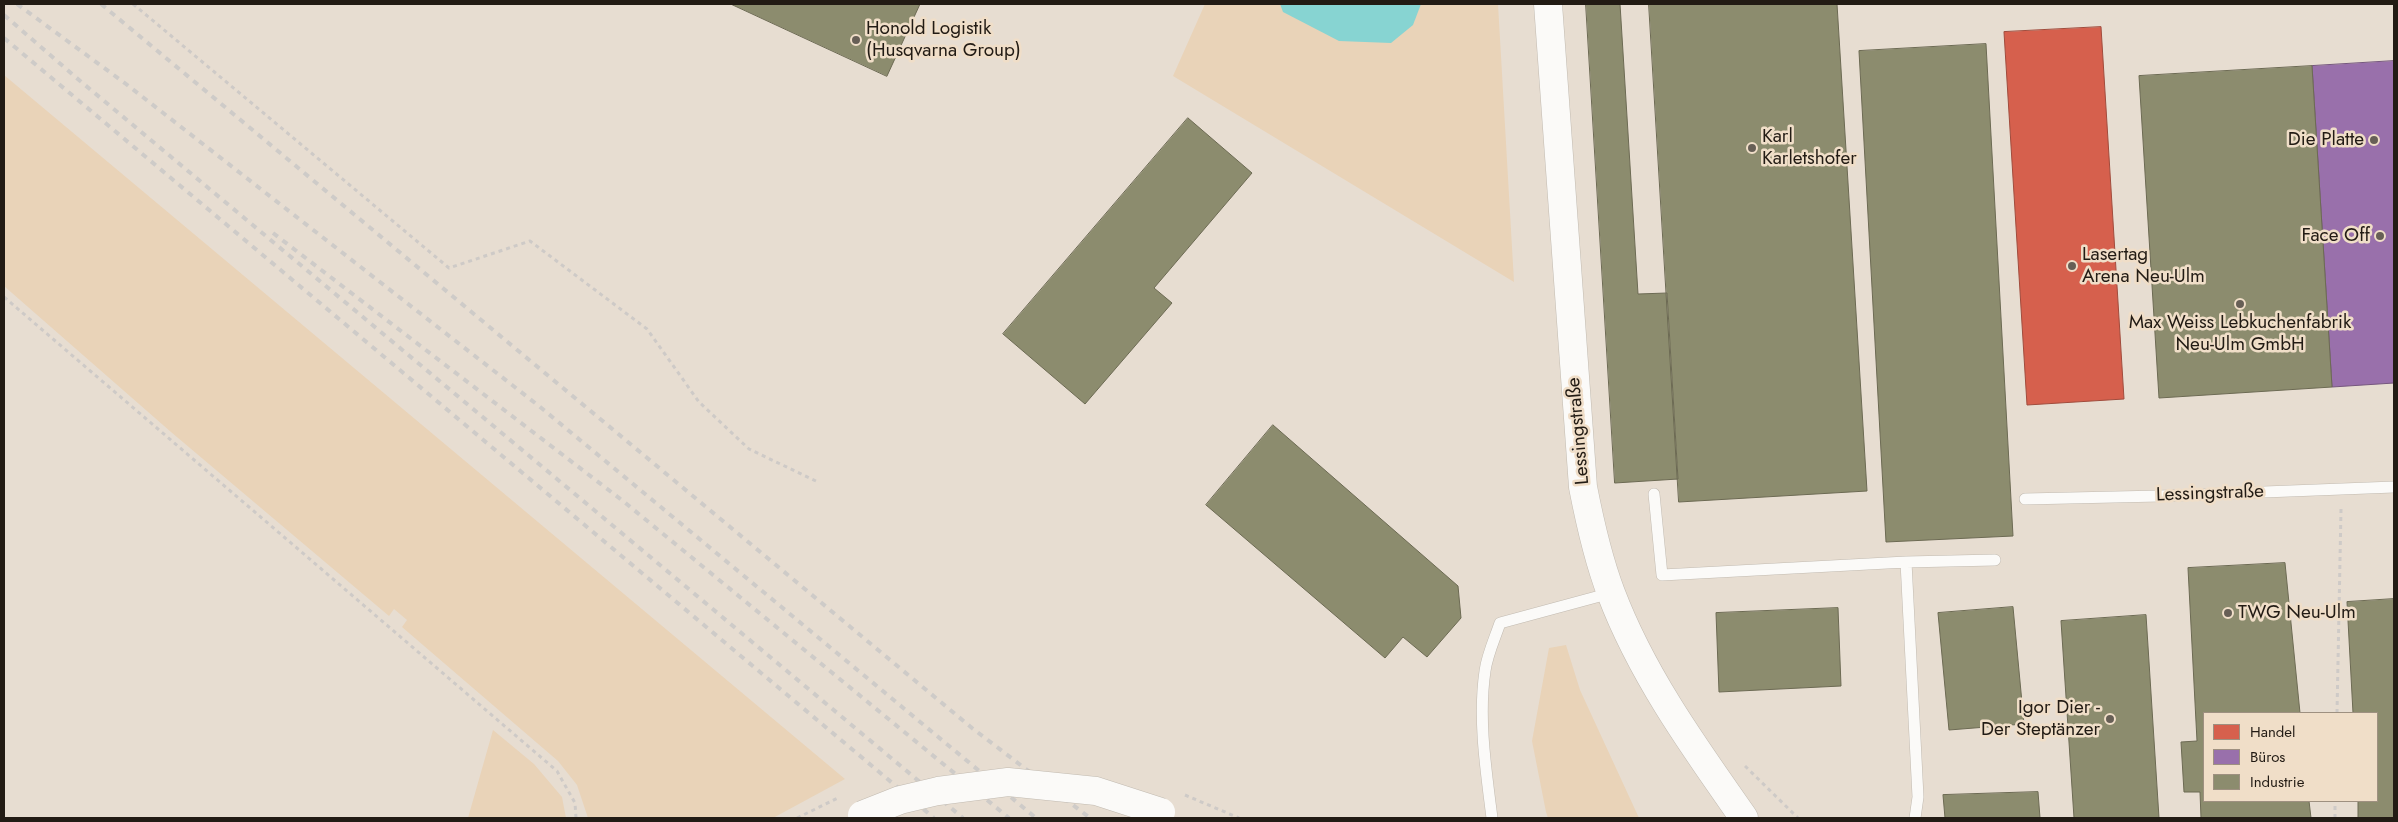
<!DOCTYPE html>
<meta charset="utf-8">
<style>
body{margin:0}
#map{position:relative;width:2398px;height:822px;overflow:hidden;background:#e7ddd1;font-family:Jost,sans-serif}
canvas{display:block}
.frame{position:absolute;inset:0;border:5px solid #221b14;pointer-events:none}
.legend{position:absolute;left:2203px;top:712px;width:175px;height:90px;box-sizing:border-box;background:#f0dec8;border:1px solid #9e9080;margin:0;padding:6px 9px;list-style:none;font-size:15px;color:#221b14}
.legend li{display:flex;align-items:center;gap:10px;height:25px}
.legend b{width:25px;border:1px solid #9e9080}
</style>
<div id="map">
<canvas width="2398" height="822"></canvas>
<div class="frame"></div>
<ul class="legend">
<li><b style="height:14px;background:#d6604d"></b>Handel</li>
<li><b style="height:14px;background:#9970ab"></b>Büros</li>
<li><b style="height:14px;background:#8c8c6e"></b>Industrie</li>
</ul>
</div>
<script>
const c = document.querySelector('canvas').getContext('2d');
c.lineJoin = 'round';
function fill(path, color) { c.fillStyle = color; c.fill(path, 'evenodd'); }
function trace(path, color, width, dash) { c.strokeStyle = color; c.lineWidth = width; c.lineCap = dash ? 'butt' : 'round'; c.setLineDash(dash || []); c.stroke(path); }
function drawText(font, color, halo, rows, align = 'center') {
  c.font = font + ' Jost,sans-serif'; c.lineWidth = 5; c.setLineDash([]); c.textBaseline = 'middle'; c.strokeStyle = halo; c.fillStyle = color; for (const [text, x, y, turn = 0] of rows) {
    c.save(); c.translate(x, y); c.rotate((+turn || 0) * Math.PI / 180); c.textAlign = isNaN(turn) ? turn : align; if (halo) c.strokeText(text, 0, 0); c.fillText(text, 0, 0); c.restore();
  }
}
const green = new Path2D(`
 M1205,4H1498L1514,282L1173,76Z
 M4,75L845,779L773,818H588L577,785L558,761L402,627L407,620L394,609L389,616L171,432L4,286Z
 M1566,645L1580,690L1639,818H1548L1546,812L1532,741L1549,648Z
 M493,730L534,764L562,797L566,818H468Z`);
const water = new Path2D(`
 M1280,4H1421L1413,25L1391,43L1339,41L1283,12Z`);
const shops = new Path2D(`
 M2101,27L2124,399L2027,405L2004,32Z`);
const offices = new Path2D(`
 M2394,61V383L2332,387L2312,66Z`);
const industry = new Path2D(`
 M731,4H920L887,76Z
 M1586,4H1620L1638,294L1667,293L1678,479L1615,483Z
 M1649,4H1837L1867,491L1679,502Z
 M1986,44L2013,536L1886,542L1859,51Z
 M2312,66L2332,387L2159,398L2139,76Z
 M1188,118L1252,173L1154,288L1172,303L1085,404L1003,334Z
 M1273,425L1458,586L1461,618L1427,657L1403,637L1385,658L1206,505Z
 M2285,563L2300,713H2204V801H2309L2311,818H2201L2200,792H2184L2181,742L2197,741L2188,568Z
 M2394,599V818H2358V801H2377V713H2353L2347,602Z
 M2013,607L2024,724L1949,730L1938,613Z
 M1838,608L1841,686L1719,692L1716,613Z
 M2146,615L2159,818H2074L2061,621Z
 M2038,792L2040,818H1945L1943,795Z`);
const path = new Path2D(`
 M133,4L449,268L530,241L647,329L699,402L749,449L818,482
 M4,297L557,771L575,803L576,818
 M2337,713L2341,509
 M1745,766L1798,818
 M1185,795L1239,818
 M797,818L840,797
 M2335,818V801`);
const lane = new Path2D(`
 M1654,494L1662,575L1906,562L1918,797L1915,818
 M2025,499L2160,496L2394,487
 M1906,562L1995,560
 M1492,818C1486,770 1478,719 1485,671C1487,655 1495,638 1500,623L1611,593`);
const secondary = new Path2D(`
 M1548,4L1583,487C1590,523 1598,559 1611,593C1642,675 1694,747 1744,818`);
const rail = new Path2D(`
 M17,4L126,84L539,406L1036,818
 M101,4L972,728L1090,818
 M4,15L79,80L963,818
 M4,38L934,818
 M273,233L623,501L1009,818`);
const secondaryBridge = new Path2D(`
 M862,815L900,800L938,791L1008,782L1096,791L1161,812`);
const markers = [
 [856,40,5,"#675f56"],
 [2374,140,5,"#675f56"],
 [1752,148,5,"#675f56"],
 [2380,236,5,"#675f56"],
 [2072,266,5,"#675f56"],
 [2240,304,5,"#675f56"],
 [2228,613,5,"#675f56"],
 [2110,719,5,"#675f56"]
];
const poiNames = [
 ["Honold Logistik",866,29],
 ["(Husqvarna Group)",866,51],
 ["Karl",1762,137],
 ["Karletshofer",1762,159],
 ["Die Platte",2364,140,"right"],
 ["Face Off",2370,236,"right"],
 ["Lasertag",2082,255],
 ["Arena Neu-Ulm",2082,277],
 ["Max Weiss Lebkuchenfabrik",2240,323,"center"],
 ["Neu-Ulm GmbH",2240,345,"center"],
 ["TWG Neu-Ulm",2238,613],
 ["Igor Dier -",2100,708,"right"],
 ["Der Steptänzer",2100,730,"right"]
];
const streetNames = [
 ["Lessingstraße",1579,431,-95],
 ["Lessingstraße",2210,494,-2]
];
fill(green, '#e9d3b8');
fill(water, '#87d4d2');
fill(shops, '#d6604d');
trace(shops, '#a04b3c', 1);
fill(offices, '#9970ab');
trace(offices, '#75567e', 1);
fill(industry, '#8c8c6e');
trace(industry, '#6c6a53', 1);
trace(lane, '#c1bab0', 12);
trace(secondary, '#c1bab0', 29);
trace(path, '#cecac7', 3, [4, 4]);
trace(lane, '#fbfaf8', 11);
trace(secondary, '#fbfaf8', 28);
trace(rail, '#cecbc8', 4, [6, 6]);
trace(secondaryBridge, '#c1bab0', 29, []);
trace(secondaryBridge, '#fbfaf8', 28);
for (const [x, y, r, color] of markers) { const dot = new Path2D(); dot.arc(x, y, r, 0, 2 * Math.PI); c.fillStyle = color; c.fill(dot); trace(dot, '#f0dec8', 2); }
drawText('19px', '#221b14', '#f0dec8', poiNames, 'left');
drawText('19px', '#221b14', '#f0dec8', streetNames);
</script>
